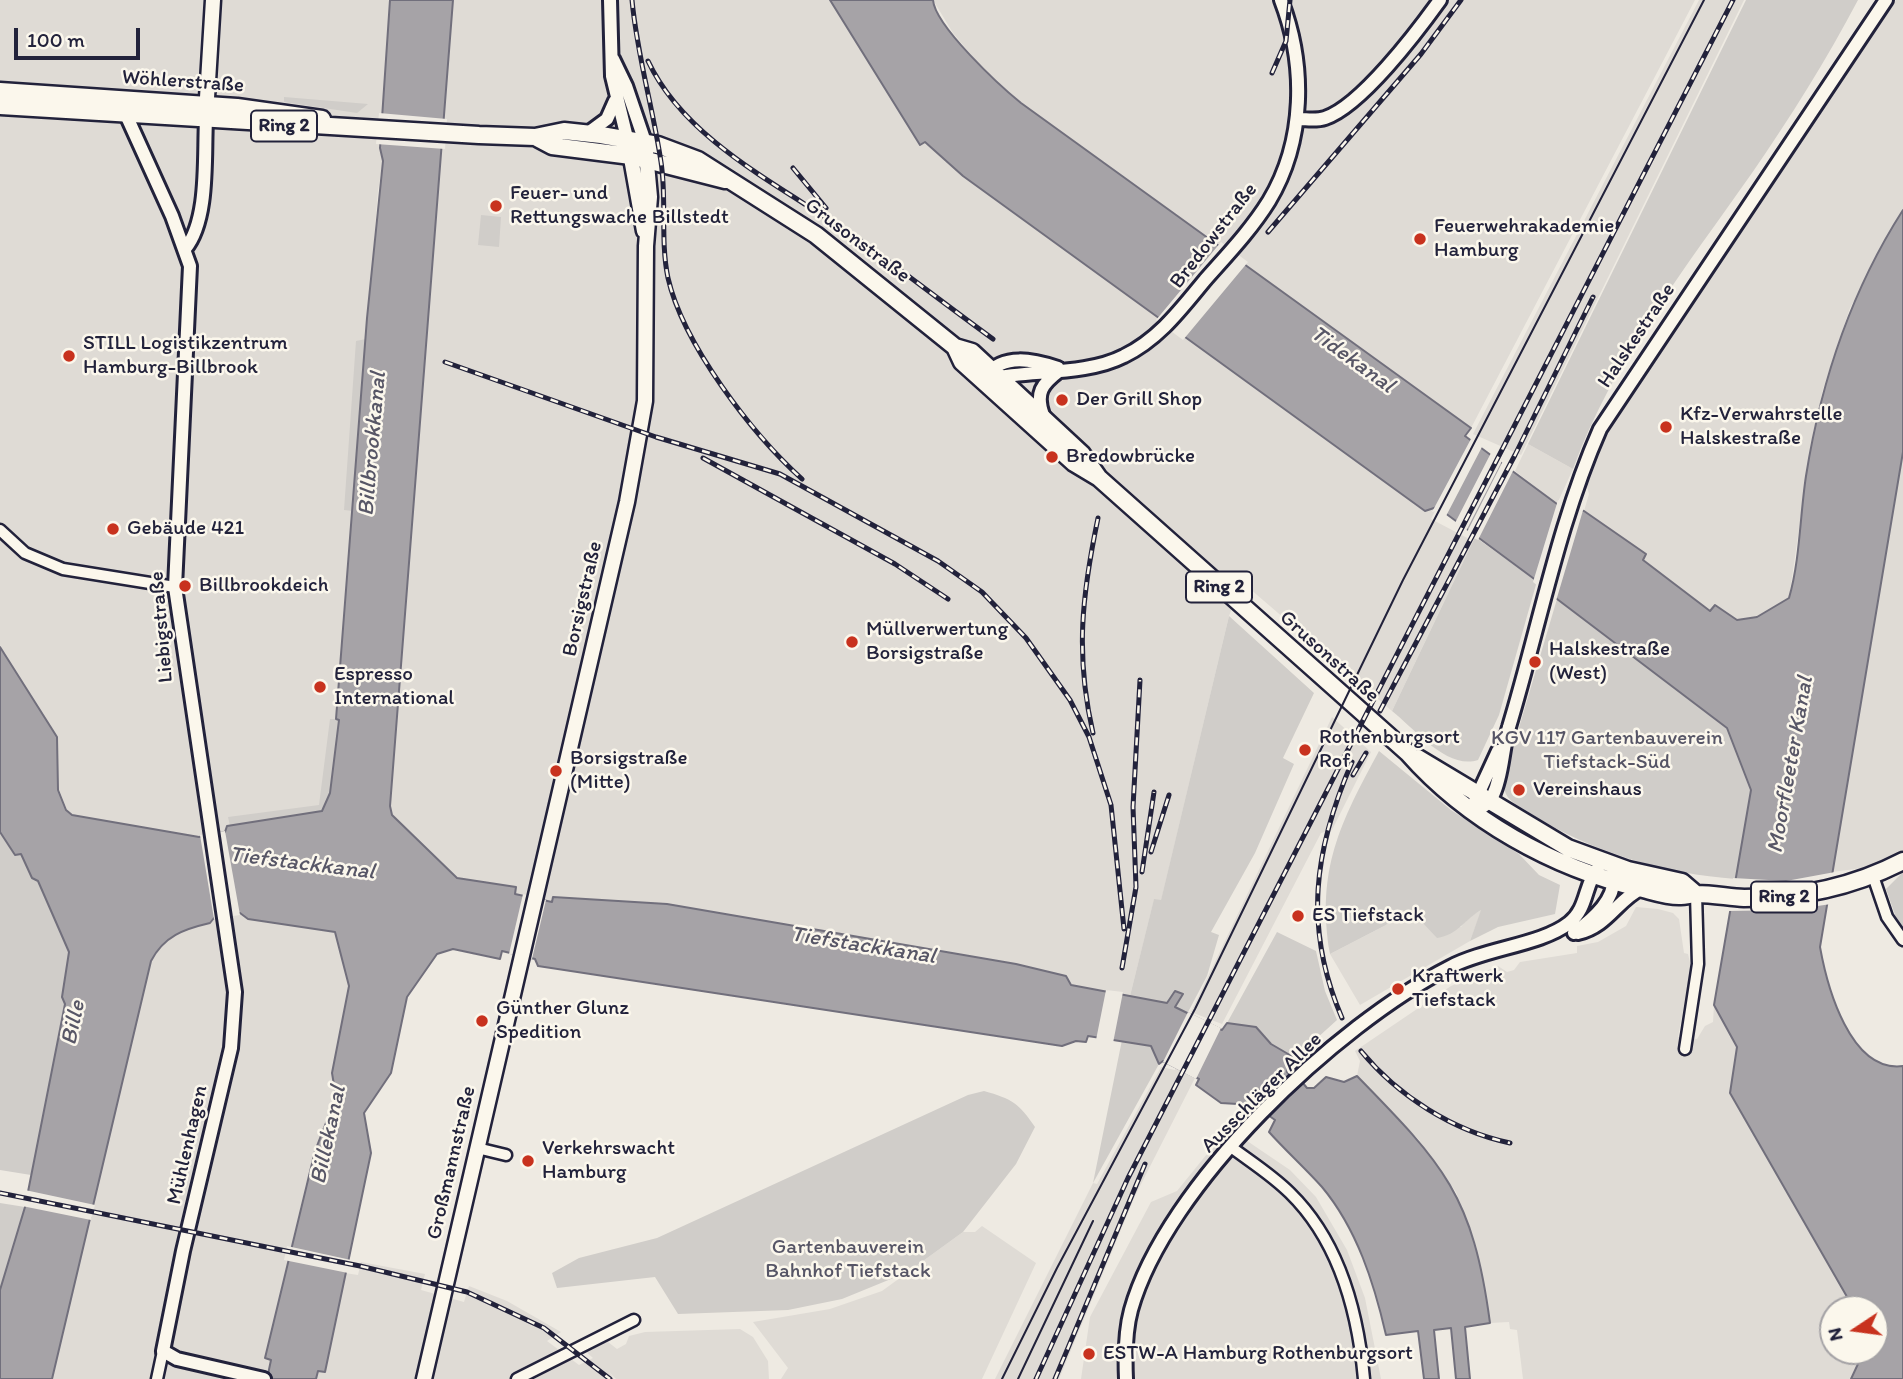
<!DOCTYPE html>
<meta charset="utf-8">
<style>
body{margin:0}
#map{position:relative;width:1903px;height:1379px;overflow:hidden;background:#eeeae2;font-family:Itim,sans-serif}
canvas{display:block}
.north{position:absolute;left:1819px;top:1295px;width:70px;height:70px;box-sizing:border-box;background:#fbf7ec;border:2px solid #a4a2a5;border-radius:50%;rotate:257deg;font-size:19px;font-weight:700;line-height:28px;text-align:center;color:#22223b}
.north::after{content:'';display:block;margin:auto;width:24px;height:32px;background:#c8321e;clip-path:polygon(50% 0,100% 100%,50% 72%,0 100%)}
.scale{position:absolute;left:14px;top:28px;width:126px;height:32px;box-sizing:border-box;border:4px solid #22223b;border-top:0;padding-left:9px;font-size:21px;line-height:24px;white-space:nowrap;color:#22223b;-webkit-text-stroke:5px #fbf7ec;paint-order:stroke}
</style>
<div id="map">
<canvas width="1903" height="1379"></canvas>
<div class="north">N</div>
<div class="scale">100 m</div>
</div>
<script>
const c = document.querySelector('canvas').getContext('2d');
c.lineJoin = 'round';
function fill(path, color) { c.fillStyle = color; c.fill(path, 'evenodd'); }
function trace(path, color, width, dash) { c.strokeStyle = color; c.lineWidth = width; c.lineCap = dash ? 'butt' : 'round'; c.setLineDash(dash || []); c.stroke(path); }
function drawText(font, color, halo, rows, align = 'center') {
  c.font = font + ' Itim,sans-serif'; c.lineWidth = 5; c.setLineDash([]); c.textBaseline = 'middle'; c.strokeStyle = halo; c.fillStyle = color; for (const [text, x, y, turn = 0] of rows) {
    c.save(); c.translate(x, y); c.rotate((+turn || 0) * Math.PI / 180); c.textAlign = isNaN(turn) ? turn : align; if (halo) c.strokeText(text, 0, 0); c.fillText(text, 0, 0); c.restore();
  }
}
const built = new Path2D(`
 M0,0H390L380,148L383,161L378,191L336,719L322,811L227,826L226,832L199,837L72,815L66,810L58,790L57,737L0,647Z
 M453,0H830L920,144L924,142L963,176L1425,511L1437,507L1431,519L1473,541L1392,711L1242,582L1229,616L1161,901L1154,900L1130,996L1070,985L1066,976L1016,964L667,904L553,897L552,902L515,894L516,887L457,878L392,815L390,806Z
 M933,0H1695L1471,428L1021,103L977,62L953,33Z
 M1699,0H1744L1521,455L1473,434Z
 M1896,0H1903V210L1850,308L1823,389L1813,433L1789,598L1756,617L1737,620L1715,605L1710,611L1642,560L1646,555L1584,511L1589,494L1586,483L1608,423L1630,387L1716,266Z
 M1528,444L1573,469L1557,504L1515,471Z
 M1903,452V850L1871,867L1832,872Z
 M1332,717L1371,752L1332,830L1321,833L1222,1024L1191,1012Z
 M1636,907L1658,909L1673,913L1679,919L1684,953L1688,954L1691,967L1678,1037L1697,1039L1705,1026L1713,1022L1714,1005L1737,1047L1730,1094L1854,1309H1833V1351H1864L1851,1379H1523L1517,1330L1510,1329L1509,1322L1490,1323L1476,1245L1456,1192L1419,1140L1357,1076L1360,1061L1355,1051L1451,986L1498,966L1507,972L1514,970L1520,962L1577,953V946L1598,942L1626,926Z
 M1482,909L1470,941L1360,1005L1330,954L1386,925L1403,910L1421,921L1461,927L1468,918Z
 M240,913L248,919L335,932L349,986L332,1073L336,1097L306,1184L265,1358L271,1359L267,1379H52L151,961L167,939L187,928L210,923L213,918Z
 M1178,1064L1197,1074L1135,1196L1059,1379H995L1093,1183L1097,1184L1161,1067L1175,1070Z
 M1228,1128L1290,1170L1316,1197L1347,1250L1365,1298L1381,1379H1081L1090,1317L1151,1202L1177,1191Z
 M982,1226L1036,1263L982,1379H781L788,1368L753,1322L830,1309L882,1291L963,1232H975Z
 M361,1262L425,1274L421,1290L464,1302L469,1286L507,1301L561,1332L547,1341L579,1365L593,1358L585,1351L608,1342L617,1349L626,1344L629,1336L645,1332L740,1329L753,1337L768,1361L769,1379H616L609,1372L614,1379H316L318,1371L325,1372L345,1273L358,1275Z`);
const green = new Path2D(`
 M1746,0H1858C1827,59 1790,118 1752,173C1686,267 1613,360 1573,469L1528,444Z
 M284,97L368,104L357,113L284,102Z
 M481,215L501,217L499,247L478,245Z
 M366,339L352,511L344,510L356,341Z
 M1475,537L1537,581L1499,715L1478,760C1447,770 1415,729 1392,711Z
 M1557,599L1727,728L1751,790L1736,879C1665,874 1592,852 1531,814C1523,808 1510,803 1506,794C1502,786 1505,776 1507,768Z
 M1229,616L1314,693L1283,758L1294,764L1255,853L1211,932L1219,935L1207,976L1187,1014L1167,1003L1130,996L1154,899L1161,900Z
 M330,719H339L330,793L322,811L230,826L228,817L319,805Z
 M1379,751L1451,810L1519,854L1539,875L1560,885L1555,914L1498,927L1470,941L1481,910C1465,919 1458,935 1437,938L1421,921L1402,910L1386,925L1330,954C1316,870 1340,823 1379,751Z
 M0,832L14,855L21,853L32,878L38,881L69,952L62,997L65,1003L31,1175L0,1170Z
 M1903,872V929L1899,926L1886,889Z
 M1277,932L1316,951L1325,991L1337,1020L1295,1058L1271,1044L1256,1028L1227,1023Z
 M1122,1040L1151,1046L1159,1064L1093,1183Z
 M984,1091C1012,1099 1019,1103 1035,1127L1016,1164L963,1232L908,1272L842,1299L788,1310L678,1314L655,1277L557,1288L552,1273L579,1258L657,1238L968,1095Z
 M0,1203L25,1207L0,1290Z`);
const water = new Path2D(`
 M390,0H453L390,806L392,815L457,878L516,887L515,894L552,902L553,897L667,904L1016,964L1066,976L1071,985L1167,1003L1175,991L1183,994L1175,1007L1222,1030L1227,1023L1256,1027L1271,1044L1295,1058L1288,1065L1287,1072L1290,1075L1293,1071L1307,1088H1314L1326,1077L1344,1082L1357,1076C1444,1165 1473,1195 1490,1323L1465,1327L1470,1379H1456L1451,1328L1434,1330L1439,1379H1424L1418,1331L1386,1335C1374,1283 1357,1229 1322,1187C1305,1168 1286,1151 1269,1132L1275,1120L1254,1105L1221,1103L1196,1085L1199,1079L1163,1061L1159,1064L1151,1046L1088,1036L1086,1042L1076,1041L1062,1046L538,966L535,959L502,951L500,959L453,949L437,954L407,997L391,1073L364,1113L371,1153L325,1372L318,1371L316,1379H267L271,1360L265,1358L315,1151L336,1097L332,1073L349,986L335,932L248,919L240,913L214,918L210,923C184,929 164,936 151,961L52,1379H0V1290L25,1207L65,1004L62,997L69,952L38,881L32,878L21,854L15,855L0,832V647L57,737L58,790L66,810L72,815L199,837L225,832L227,826L322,811L330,793L339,720L336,719L367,318L383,161L380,148Z
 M830,0H933C935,26 1000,86 1021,103L1471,428L1465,436L1557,504L1584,511L1646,554L1643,560L1710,611L1715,605L1737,620L1757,617L1789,598C1800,560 1800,515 1806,476C1821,381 1851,291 1903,210V452L1820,947C1827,986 1850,1073 1903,1066V1379H1851L1864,1351H1875V1309H1854L1730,1093L1737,1047L1714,1005L1751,790L1727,728L1557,599L1537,581L1437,507L1425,511L963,176L925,142L920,145Z`);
const pier = new Path2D(`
 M379,113L447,119L445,149L376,144Z
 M1221,242L1248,262L1183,340L1156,320Z
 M1472,437L1483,445L1445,518L1436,511L1432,512Z
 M1492,451L1503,459L1465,533L1454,525Z
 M1504,459L1515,467L1478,540L1466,534Z
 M1558,500L1565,505L1584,507L1556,601L1533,582Z
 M225,831L240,915L214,919L200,835Z
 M1835,872L1831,904L1791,910L1727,911L1733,878L1786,881Z
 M523,894L546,900L532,959L509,954Z
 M1106,990L1123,992L1113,1043L1096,1040Z
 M1188,1012L1221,1028L1196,1079L1163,1062Z
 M25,1190L95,1205L91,1220L22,1206Z
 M287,1246L351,1260L348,1273L284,1260Z`);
const minor = new Path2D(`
 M0,530L25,553L63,569L175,587
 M1873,876L1887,917L1903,940
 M1685,1049L1698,964L1696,894
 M1231,1147C1251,1162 1272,1175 1290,1193C1340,1242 1358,1312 1364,1379
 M477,1148L506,1155
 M157,1379L163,1351
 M517,1379L634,1320`);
const tertiary = new Path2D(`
 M610,0L612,76L627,138
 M613,59L626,86L645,142
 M123,108L172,216L190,266L175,587L235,992L231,1048L183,1251L163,1351L177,1359L264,1379
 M1298,119C1307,119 1316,121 1325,118C1361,106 1417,32 1440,0
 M588,133L607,119L615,101
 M185,249C209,220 204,158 206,120
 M985,376C1004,353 1033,360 1058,368
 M993,378C1034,370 1087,375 1124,356C1159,339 1181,309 1205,280C1227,255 1251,230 1269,201C1305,141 1306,65 1281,0
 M1043,415C1035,393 1042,384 1059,371
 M1475,801L1498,751
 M1473,812C1482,808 1489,804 1493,795C1503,774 1502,748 1509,727C1539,628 1558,524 1600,429L1886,0
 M1574,933C1593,919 1618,898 1613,873
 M1578,933C1608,926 1617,900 1642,888
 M1126,1379C1125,1356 1125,1332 1131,1310C1166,1185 1336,1025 1450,967C1486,948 1541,945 1569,923C1588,908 1584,885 1598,868`);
const secondary = new Path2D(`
 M206,114L213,0
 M629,147L644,231
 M424,1379L627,502L645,401L646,246L650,197L645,142`);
const primary = new Path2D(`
 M0,91L237,107L322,119
 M0,106L479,135L535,137L564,131L601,135L658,145L698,160L816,235L955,347L972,352L1082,454L1099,478
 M535,137L552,146L631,156L725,180
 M955,347L962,362L1074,463L1099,478L1408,753C1467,820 1553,868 1639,888C1652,891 1668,897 1681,896C1686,896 1691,894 1697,894C1712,894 1728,897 1744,898C1801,898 1853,887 1903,861
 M1418,758L1568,848L1628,870L1682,882L1696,894`);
const tram = new Path2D(`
 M1002,1379L1057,1268L1195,1009L1403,580L1704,0
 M1018,1379L1093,1221`);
const rail = new Path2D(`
 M632,0C637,55 653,108 661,162C667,200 660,240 668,278C683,344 752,434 802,479
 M648,61C687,144 788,189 861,241C905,273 949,307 993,339
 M1272,73L1286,41L1290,0
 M793,168L826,208
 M1268,232L1421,54L1461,0
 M445,362L656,437L780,474L938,561L982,592L1026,638L1070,700L1089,737L1111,805L1124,929
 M703,458L895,564L948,599
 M1380,711L1515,455L1593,297
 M1093,733C1075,655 1082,595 1098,518
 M1353,775L1366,753
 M1151,852L1169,795
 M1142,872L1154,792
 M1122,968L1136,887L1133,807L1140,680
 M1342,1018C1303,927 1314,850 1352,762
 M1361,1051C1398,1096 1453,1131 1510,1143
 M0,1193L360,1266L467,1292L544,1328L610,1379
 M1036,1379L1128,1178L1733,0
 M1055,1379L1145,1164`);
const markers = [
 [496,206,7,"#c8321e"],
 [1420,239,7,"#c8321e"],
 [69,356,7,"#c8321e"],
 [1062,400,7,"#c8321e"],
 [1666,427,7,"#c8321e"],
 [1052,457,7,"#c8321e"],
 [113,529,7,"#c8321e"],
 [185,586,7,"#c8321e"],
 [852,642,7,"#c8321e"],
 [1535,662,7,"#c8321e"],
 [320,687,7,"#c8321e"],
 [1305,750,7,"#c8321e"],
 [556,771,7,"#c8321e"],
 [1519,790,7,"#c8321e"],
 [1298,916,7,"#c8321e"],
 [1398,989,7,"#c8321e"],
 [482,1021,7,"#c8321e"],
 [528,1161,7,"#c8321e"],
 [1089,1354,7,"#c8321e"]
];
const shields = [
 [284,126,66],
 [1219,587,66],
 [1784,897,66]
];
const shieldNames = [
 ["Ring 2",284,126],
 ["Ring 2",1219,587],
 ["Ring 2",1784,897]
];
const streetNames = [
 ["Wöhlerstraße",183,82,4],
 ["Bredowstraße",1214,236,-52],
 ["Grusonstraße",857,241,37],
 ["Halskestraße",1637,336,-56],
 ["Borsigstraße",583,599,-77],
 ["Liebigstraße",162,627,-95],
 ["Grusonstraße",1329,657,42],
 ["Ausschläger Allee",1262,1093,-45],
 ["Mühlenhagen",188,1145,-77],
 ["Großmannstraße",452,1163,-77]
];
const poiNames = [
 ["Feuer- und",510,194],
 ["Rettungswache Billstedt",510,218],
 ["Feuerwehrakademie",1434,227],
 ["Hamburg",1434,251],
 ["STILL Logistikzentrum",83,344],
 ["Hamburg-Billbrook",83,368],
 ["Der Grill Shop",1076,400],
 ["Kfz-Verwahrstelle",1680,415],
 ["Halskestraße",1680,439],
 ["Bredowbrücke",1066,457],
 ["Gebäude 421",127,529],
 ["Billbrookdeich",199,586],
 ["Müllverwertung",866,630],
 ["Borsigstraße",866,654],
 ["Halskestraße",1549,650],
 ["(West)",1549,674],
 ["Espresso",334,675],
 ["International",334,699],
 ["Rothenburgsort",1319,738],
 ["Rof",1319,762],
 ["Borsigstraße",570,759],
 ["(Mitte)",570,783],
 ["Vereinshaus",1533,790],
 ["ES Tiefstack",1312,916],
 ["Kraftwerk",1412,977],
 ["Tiefstack",1412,1001],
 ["Günther Glunz",496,1009],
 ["Spedition",496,1033],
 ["Verkehrswacht",542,1149],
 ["Hamburg",542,1173],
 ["ESTW-A Hamburg Rothenburgsort",1103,1354]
];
const parkNames = [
 ["KGV 117 Gartenbauverein",1607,739],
 ["Tiefstack-Süd",1607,763],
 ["Gartenbauverein",848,1248],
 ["Bahnhof Tiefstack",848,1272]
];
const waterNames = [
 ["Tidekanal",1352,360,36],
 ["Billbrookkanal",373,444,-85],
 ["Moorfleeter Kanal",1791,765,-80],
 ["Tiefstackkanal",302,864,7],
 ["Tiefstackkanal",863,946,9],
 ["Bille",74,1023,-78],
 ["Billekanal",329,1135,-78]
];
fill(built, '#dfdbd5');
fill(green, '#d0cdc9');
fill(water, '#a6a3a7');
trace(water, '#716f7c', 2);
fill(pier, '#eeeae2');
trace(minor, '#22223b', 15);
trace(tertiary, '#22223b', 18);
trace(secondary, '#22223b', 19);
trace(primary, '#22223b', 21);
trace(minor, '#fbf7ec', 10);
trace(tertiary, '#fbf7ec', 12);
trace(secondary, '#fbf7ec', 14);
trace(primary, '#fbf7ec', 16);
trace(tram, '#22223b', 2);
trace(rail, '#22223b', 5);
trace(rail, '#fbf7ec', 2.5, [8]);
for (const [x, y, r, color] of markers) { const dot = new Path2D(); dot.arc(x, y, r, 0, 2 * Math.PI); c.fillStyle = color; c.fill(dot); trace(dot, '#fbf7ec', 2.5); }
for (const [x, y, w] of shields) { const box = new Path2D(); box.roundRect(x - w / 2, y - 15.5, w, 31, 5); c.fillStyle = '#fbf7ec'; c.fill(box); trace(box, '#22223b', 2); }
drawText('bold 19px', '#22223b', null, shieldNames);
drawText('21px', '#22223b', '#fbf7ec', streetNames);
drawText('21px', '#22223b', '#fbf7ec', poiNames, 'left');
drawText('21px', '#565566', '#fbf7ec', parkNames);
drawText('italic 23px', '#575666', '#fbf7ec', waterNames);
</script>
